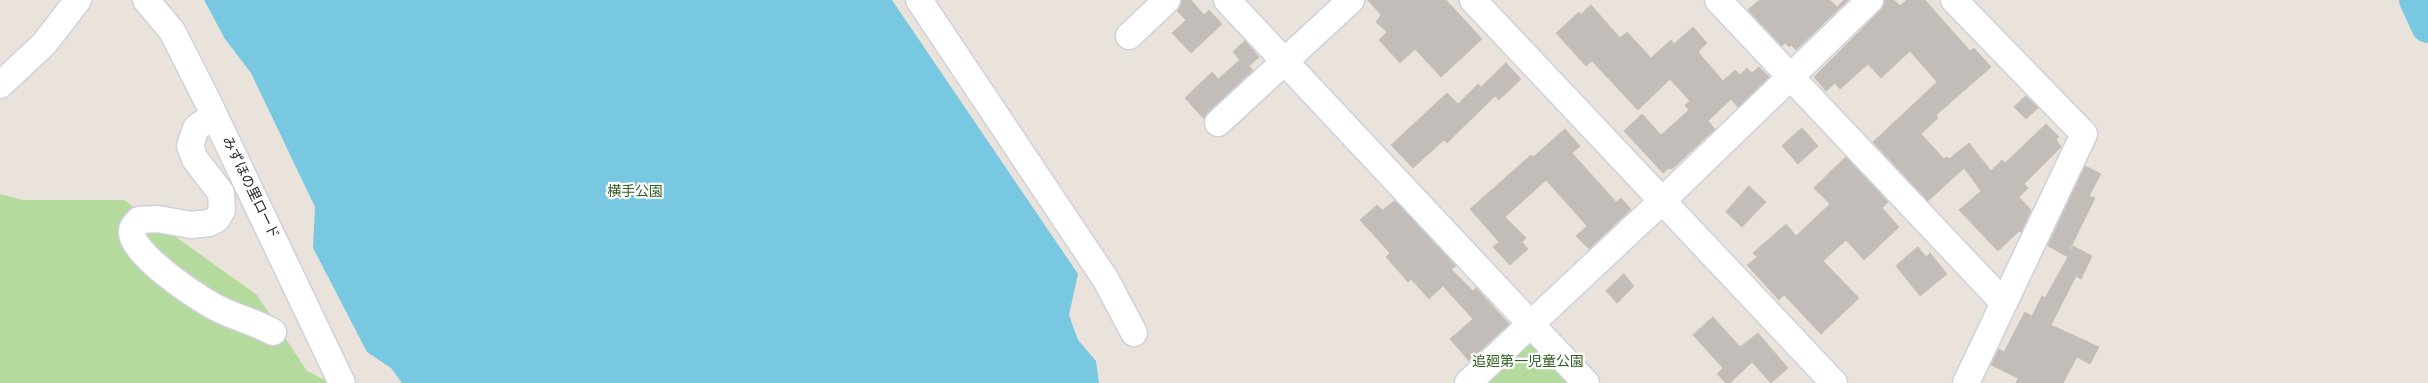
<!DOCTYPE html>
<meta charset="utf-8">
<style>
body{margin:0}
canvas{display:block;background:#eae3dc}
</style>
<canvas width="2428" height="383"></canvas>
<script>
const c = document.querySelector('canvas').getContext('2d');
c.lineJoin = 'round';
function fill(path, color) { c.fillStyle = color; c.fill(path, 'evenodd'); }
function trace(path, color, width, dash) { c.strokeStyle = color; c.lineWidth = width; c.lineCap = dash ? 'butt' : 'round'; c.setLineDash(dash || []); c.stroke(path); }
function drawText(font, color, halo, rows, align = 'center') {
  c.font = font + ' "DM Sans","Noto Sans JP",sans-serif'; c.lineWidth = 4.5; c.setLineDash([]); c.textBaseline = 'middle'; c.strokeStyle = halo; c.fillStyle = color; for (const [text, x, y, turn = 0] of rows) {
    c.save(); c.translate(x, y); c.rotate((+turn || 0) * Math.PI / 180); c.textAlign = isNaN(turn) ? turn : align; if (halo) c.strokeText(text, 0, 0); c.fillText(text, 0, 0); c.restore();
  }
}
const green = new Path2D(`
 M0,194L23,200H124L257,295L307,371L331,383H0Z
 M1530,331L1577,383H1475Z`);
const water = new Path2D(`
 M204,0H892L1078,274L1069,315L1078,340L1096,361L1099,383H402L391,368L367,352L313,248L315,207L251,73L225,39Z`);
const river = new Path2D(`
 M2416,0L2428,26`);
const building = new Path2D(`
 M1182,0H1191L1204,15L1209,10L1222,24L1191,53L1172,33L1186,20L1177,11Z
 M1368,0H1446L1482,39L1441,77L1415,49L1400,63L1379,40L1387,32L1376,22L1381,15Z
 M1760,0H1830L1837,7L1844,0H1848L1796,50L1791,45L1789,47L1785,43L1782,46L1748,10Z
 M1885,0H1894L1900,6L1907,0H1925L1970,51L1974,48L1991,67L1936,115L1938,118L1921,134L1944,159L1947,157L1949,159L1969,143L1991,171L2002,160L2005,163L2046,124L2059,137L2056,139L2061,147L2024,184L2028,188L2019,197L2031,210L2021,232L2019,231L1998,251L1959,210L1981,191L1964,168L1928,201L1873,142L1937,82L1910,51L1881,78L1868,64L1840,89L1835,83L1826,91L1814,77L1880,11Z
 M1591,5L1620,38L1627,32L1651,58L1671,40L1674,44L1693,27L1707,43L1698,52L1723,81L1735,70L1740,75L1747,68L1752,73L1759,67L1769,77L1738,107L1731,99L1708,121L1715,129L1672,169L1669,168L1663,173L1624,131L1642,114L1661,135L1689,110L1685,105L1690,101L1670,79L1638,110L1592,61L1586,66L1556,33L1579,12L1581,14Z
 M1245,41L1259,57L1249,66L1253,70L1208,112L1204,119L1185,98L1212,72L1218,79L1240,60L1233,52Z
 M1506,63L1521,79L1499,100L1495,96L1447,143L1444,140L1413,168L1391,145L1447,93L1458,104L1478,84L1481,87Z
 M2026,96L2038,108L2026,119L2014,107Z
 M1802,128L1818,146L1798,164L1782,146Z
 M1565,129L1580,146L1572,153L1616,202L1621,198L1631,209L1589,249L1576,236L1587,226L1546,180L1505,217L1526,238L1522,242L1528,249L1510,265L1493,247L1499,242L1470,209L1531,155L1533,157Z
 M1846,157L1888,202L1882,208L1899,227L1864,260L1846,240L1823,261L1859,298L1821,334L1784,295L1779,300L1747,265L1757,257L1753,253L1786,224L1796,236L1830,204L1814,188Z
 M2085,166L2101,174L2089,196L2095,198L2069,251L2070,252L2073,246L2092,256L2081,279L2076,276L2051,325L2099,347L2090,364L2077,357L2063,383H2016L2018,378L1991,365L1999,349L2004,352L2025,312L2032,316L2042,296L2045,298L2068,257L2048,246Z
 M1749,186L1766,202L1742,227L1726,212Z
 M1395,201L1456,266L1451,269L1473,291L1476,288L1509,324L1469,361L1450,339L1473,319L1443,286L1429,299L1411,279L1408,282L1386,257L1390,253L1360,220L1377,205L1382,210Z
 M1918,247L1926,257L1930,253L1947,274L1920,296L1896,266Z
 M1624,274L1634,286L1617,303L1606,291Z
 M1713,317L1740,347L1758,333L1788,368L1771,383L1752,362L1730,383H1726L1717,374L1723,368L1693,335Z`);
const minor = new Path2D(`
 M146,0L172,31L208,102L342,383
 M919,0L1106,280L1134,333
 M1227,0L1586,383
 M1473,0L1834,383
 M1718,0L2004,303
 M1954,0L2084,134L1966,383
 M1129,36L1167,0
 M0,85L44,44L78,0
 M214,115L196,128L190,146L195,159L221,193L222,210L217,219L209,223L191,225L158,219L139,220C136,224 131,227 132,233C133,255 194,295 213,306C232,317 254,321 273,332
 M1218,123L1351,0
 M1468,383L1662,201L1870,0`);
const streetNames = [
 ["みずほの里ロード",250,188,64]
];
const parkNames = [
 ["横手公園",635,192],
 ["追廻第一児童公園",1528,362]
];
fill(green, '#b4db9d');
fill(water, '#78c8e2');
trace(river, '#78c8e2', 34);
fill(building, '#c2bdb8');
trace(building, '#c5bfb6', 1);
trace(minor, '#ced1dc', 29);
trace(minor, '#fff', 26);
drawText('14px', '#292929', '#fff', streetNames);
drawText('14px', '#2e5e20', '#fff', parkNames);
</script>
